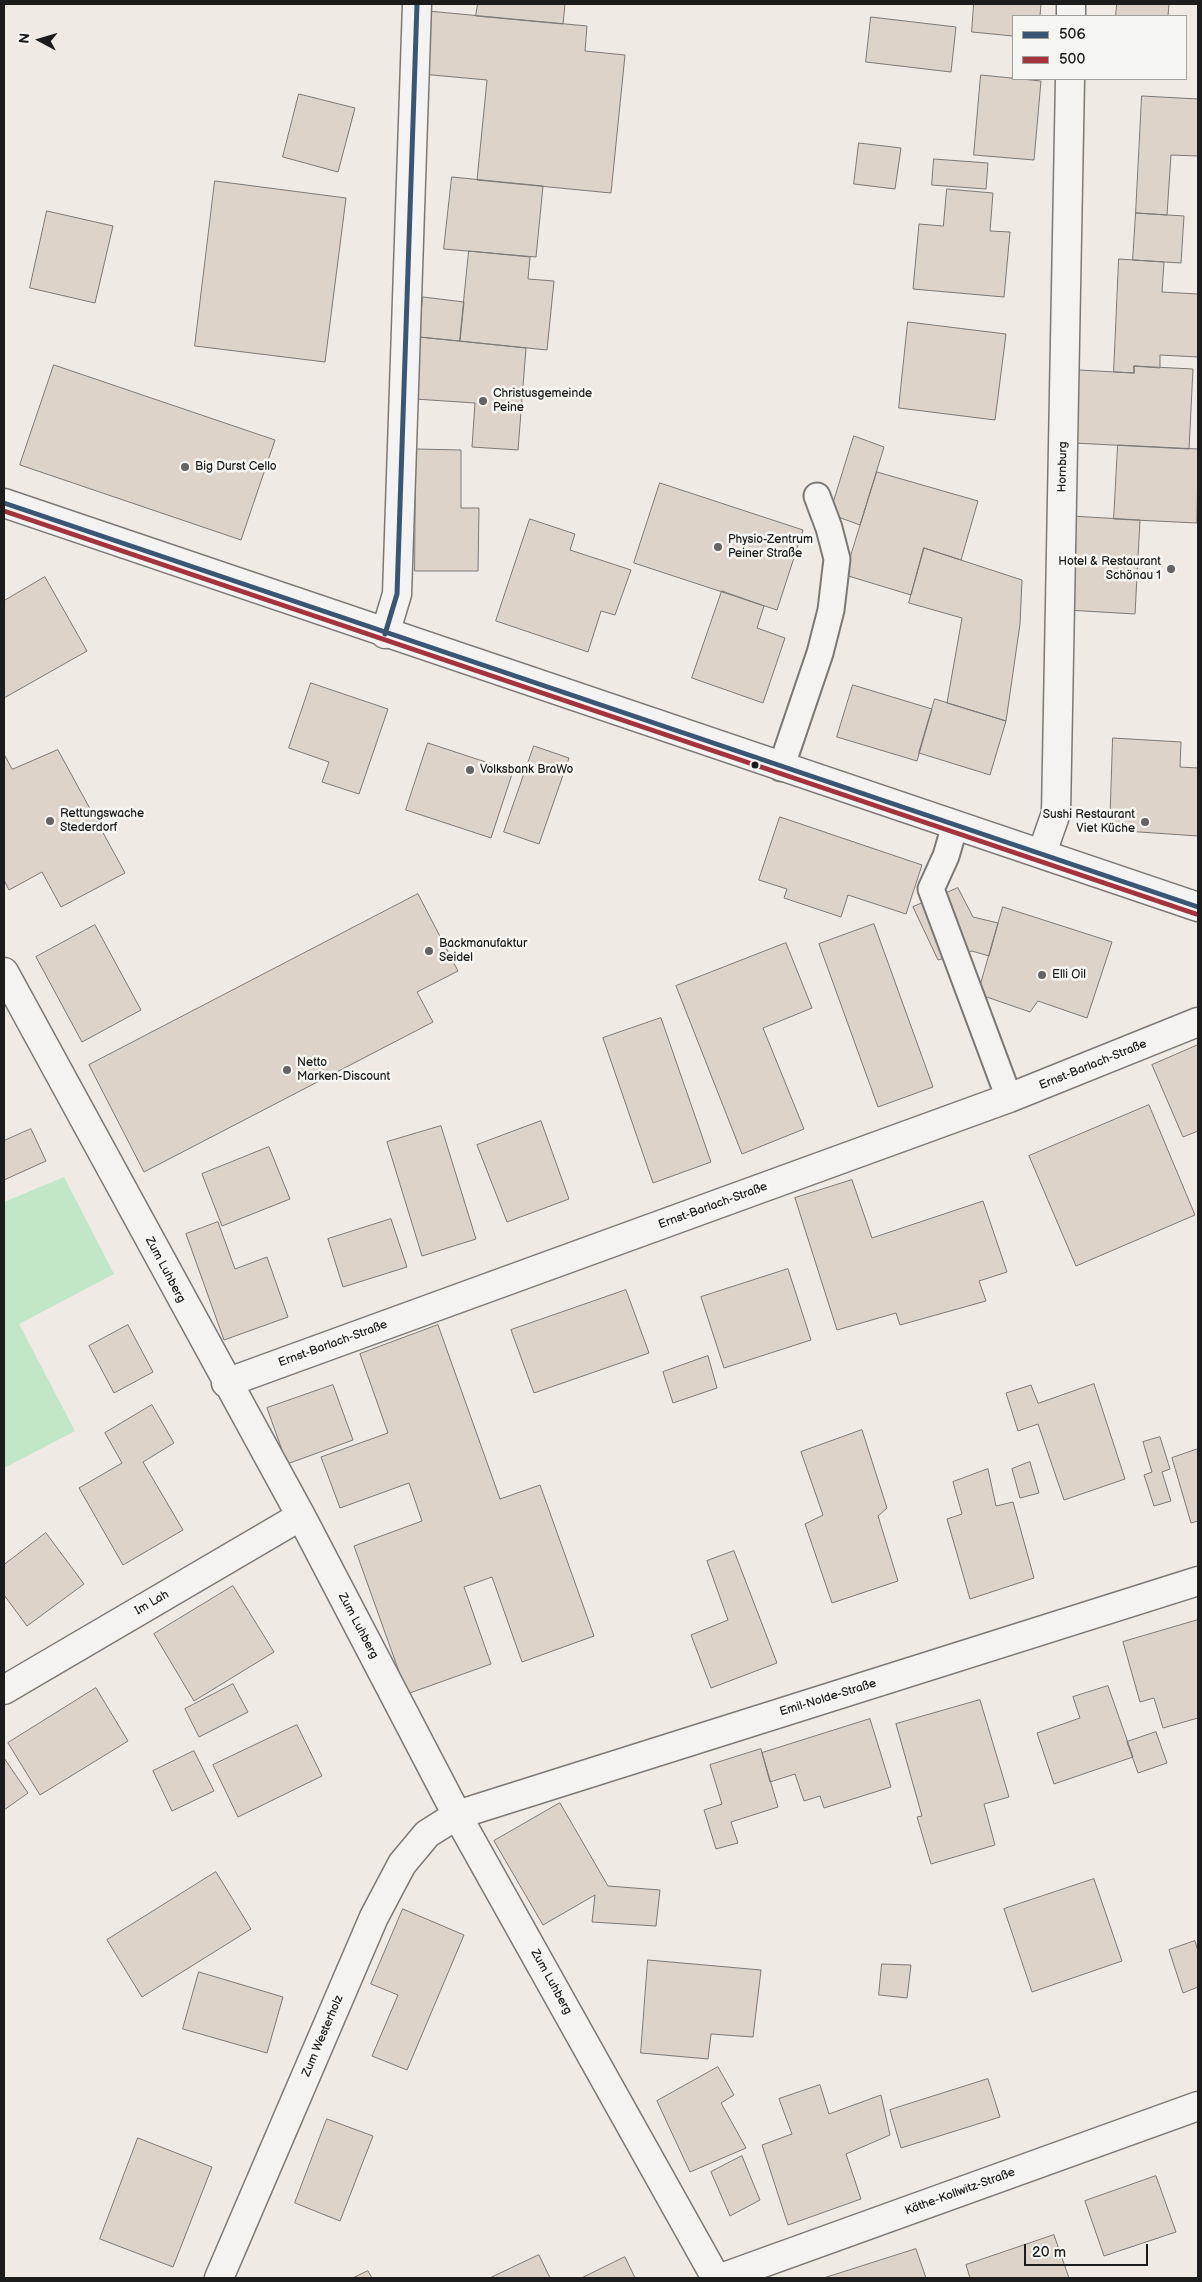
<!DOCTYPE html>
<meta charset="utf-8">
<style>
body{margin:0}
#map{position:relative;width:1202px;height:2282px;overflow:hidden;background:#f0eae4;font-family:"Balsamiq Sans",sans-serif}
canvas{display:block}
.frame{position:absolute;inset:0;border:5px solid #1c1c1c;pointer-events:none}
.legend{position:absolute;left:1012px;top:15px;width:175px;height:65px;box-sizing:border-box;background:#f6f6f2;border:1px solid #9f9f9c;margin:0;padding:6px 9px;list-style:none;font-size:15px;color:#1c1c1c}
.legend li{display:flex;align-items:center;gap:10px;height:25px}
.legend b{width:25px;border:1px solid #9f9f9c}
.north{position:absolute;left:15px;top:15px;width:50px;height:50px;-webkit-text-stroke:4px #f6f6f2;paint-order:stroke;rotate:276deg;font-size:14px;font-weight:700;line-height:20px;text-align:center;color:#1c1c1c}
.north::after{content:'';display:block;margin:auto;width:18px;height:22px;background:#1c1c1c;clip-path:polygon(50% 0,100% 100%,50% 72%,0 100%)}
.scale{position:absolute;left:1024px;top:2244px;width:124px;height:22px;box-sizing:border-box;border:2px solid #1c1c1c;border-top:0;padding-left:6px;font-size:15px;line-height:18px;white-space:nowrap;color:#1c1c1c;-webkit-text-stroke:4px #f6f6f2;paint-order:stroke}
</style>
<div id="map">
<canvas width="1202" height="2282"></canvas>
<div class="frame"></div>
<ul class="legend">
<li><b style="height:6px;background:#395775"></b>506</li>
<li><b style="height:6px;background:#a4333e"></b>500</li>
</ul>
<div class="north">N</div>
<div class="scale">20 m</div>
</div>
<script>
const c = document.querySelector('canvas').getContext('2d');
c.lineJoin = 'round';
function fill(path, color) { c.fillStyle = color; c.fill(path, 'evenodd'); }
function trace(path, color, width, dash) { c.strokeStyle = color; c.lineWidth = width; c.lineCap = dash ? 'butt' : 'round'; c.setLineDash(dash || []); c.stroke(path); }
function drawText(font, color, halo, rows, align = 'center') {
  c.font = font + ' "Balsamiq Sans",sans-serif'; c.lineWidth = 5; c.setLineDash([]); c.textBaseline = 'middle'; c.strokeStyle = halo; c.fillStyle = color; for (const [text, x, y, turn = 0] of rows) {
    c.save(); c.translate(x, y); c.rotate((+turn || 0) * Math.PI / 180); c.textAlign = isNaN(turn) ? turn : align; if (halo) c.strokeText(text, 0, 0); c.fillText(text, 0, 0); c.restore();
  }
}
const green = new Path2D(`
 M64,1177L114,1274L19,1324L75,1431L4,1468V1202Z`);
const building = new Path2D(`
 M478,4H565L563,24L476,16Z
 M974,4H1041L1040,16H1013V36L972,32Z
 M1117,4H1169L1168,16H1116Z
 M428,11L587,26L585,51L625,55L611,193L477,180L487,80L421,74Z
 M871,17L956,27L951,72L866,62Z
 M981,75L1041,81L1034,160L974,155Z
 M299,94L355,108L338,172L283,157Z
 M1142,96L1198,99V156L1171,155L1167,215L1136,213Z
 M859,143L901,148L895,189L854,184Z
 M934,159L988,163L986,189L932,185Z
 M452,177L543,186L536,257L444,249Z
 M215,181L346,198L325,362L195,346Z
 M947,189L993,193L990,231L1010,232L1004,297L913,289L919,224L943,226Z
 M47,211L113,226L95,303L30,288Z
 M1136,213L1184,216L1181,263L1133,260Z
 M469,251L530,257L528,279L554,281L547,350L460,341Z
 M1119,259L1164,262L1162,292L1198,294V357L1160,355V368L1134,366V373L1114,372Z
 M423,297L464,302L460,341L419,337Z
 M908,322L1006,334L995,420L899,408Z
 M419,337L526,348L518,450L472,447L475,403L415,399Z
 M54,365L275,440L241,540L20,465Z
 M1134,366L1193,369L1189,449L1074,443L1079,370L1134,373Z
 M854,436L884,447L860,525L830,514Z
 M1118,445L1198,449L1197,523L1114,519Z
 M416,449L461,450V508H479L478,571H415Z
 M877,472L978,501L961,560L924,548L911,595L845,575Z
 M660,483L803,530L777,610L634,563Z
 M1071,516L1140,520L1135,614L1067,610Z
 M530,519L575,534L570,550L631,570L615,615L601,611L588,652L496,621Z
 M924,548L1022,580L1020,624L1006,721L947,703L962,618L909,603Z
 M45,577L87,651L4,698V601Z
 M722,591L764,606L757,628L785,638L763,703L692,678Z
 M311,683L388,709L359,794L322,782L329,762L289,748Z
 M853,685L932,709L917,761L837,737Z
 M935,699L1006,721L990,775L919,753Z
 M1113,738L1181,742L1180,767L1198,768V836L1110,830Z
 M428,743L513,771L491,838L406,810Z
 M534,746L569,758L539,844L504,832Z
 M58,750L125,873L61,907L42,872L9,890L4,880V754L12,769Z
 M780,817L922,865L906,914L848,895L841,917L784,898L787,889L759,880Z
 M958,888L973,917L998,923L989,956L972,951L938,960L913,907Z
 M418,894L458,971L417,992L433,1022L144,1172L89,1065Z
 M1003,907L1112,942L1087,1018L1038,1001L1030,1012L978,994Z
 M874,924L933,1087L878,1107L819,944Z
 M95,925L141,1010L82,1042L36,957Z
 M786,943L812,1008L763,1028L804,1129L742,1154L676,986Z
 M661,1018L711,1162L653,1183L603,1038Z
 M1198,1045V1131L1183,1137L1152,1065Z
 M1149,1105L1195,1215L1076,1266L1029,1156Z
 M541,1121L569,1199L507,1222L477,1145Z
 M441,1126L476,1239L422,1256L387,1142Z
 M31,1129L46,1161L4,1180V1141Z
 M269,1147L290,1199L222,1226L202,1174Z
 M852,1180L872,1238L983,1201L1007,1272L979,1281L986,1301L900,1325L896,1313L837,1330L795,1198Z
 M391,1219L407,1267L343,1287L328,1239Z
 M218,1222L235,1269L267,1257L288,1317L224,1340L186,1234Z
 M788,1269L811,1340L724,1368L701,1297Z
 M626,1290L649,1353L534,1393L511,1330Z
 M128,1325L153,1372L114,1393L89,1346Z
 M438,1325L500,1499L540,1485L594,1636L522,1662L492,1577L464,1587L491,1664L407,1694L354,1546L422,1521L409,1483L340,1508L321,1457L388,1433L360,1354Z
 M708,1356L717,1388L673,1403L663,1372Z
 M1094,1384L1125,1479L1064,1500L1038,1424L1018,1431L1006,1393L1031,1385L1038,1403Z
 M333,1385L353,1440L287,1464L267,1408Z
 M152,1405L174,1443L143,1462L183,1530L123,1565L79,1488L122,1463L105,1433Z
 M862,1430L887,1508L878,1516L898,1581L832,1603L805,1524L823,1515L801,1452Z
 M1160,1437L1170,1469L1162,1472L1171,1501L1154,1506L1144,1475L1152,1472L1143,1442Z
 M1198,1449V1521L1191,1523L1172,1458Z
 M1030,1462L1039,1493L1020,1498L1012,1469Z
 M988,1469L996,1506L1013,1502L1034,1578L970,1599L947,1519L962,1514L953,1482Z
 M46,1533L84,1584L27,1626L4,1595V1565Z
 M734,1551L777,1663L711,1688L691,1635L728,1620L707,1561Z
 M233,1586L274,1652L194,1701L154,1634Z
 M1198,1620V1718L1163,1728L1154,1698L1140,1702L1123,1642Z
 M233,1684L248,1712L199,1737L185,1709Z
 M1108,1686L1133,1757L1054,1784L1037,1733L1080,1718L1073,1697Z
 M96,1688L128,1741L40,1795L8,1743Z
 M980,1700L1009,1797L984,1804L995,1845L931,1864L917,1817L922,1816L896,1724Z
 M870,1719L891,1787L824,1808L820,1796L804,1801L795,1774L770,1782L762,1753Z
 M297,1725L322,1776L238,1817L213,1765Z
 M1156,1732L1167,1763L1138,1773L1127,1742Z
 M761,1749L778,1807L731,1822L738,1843L716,1849L704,1810L722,1804L710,1765Z
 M194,1751L214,1791L172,1811L153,1771Z
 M4,1758L28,1793L4,1810Z
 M560,1803L608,1886L660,1890L656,1926L592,1922L595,1895L543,1925L494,1841Z
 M216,1872L251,1929L142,1997L107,1940Z
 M1094,1879L1122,1961L1032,1992L1004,1909Z
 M403,1909L464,1935L407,2070L372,2056L398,1995L371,1984Z
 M1195,1941L1198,1951V1987L1183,1993L1169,1950Z
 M648,1960L761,1970L753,2037L711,2034L708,2059L641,2053Z
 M882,1964L911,1965L907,1998L879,1995Z
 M199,1972L283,1997L267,2053L183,2029Z
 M718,2067L734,2095L721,2103L746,2148L690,2172L657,2101Z
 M988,2079L1000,2117L901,2148L890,2110Z
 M820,2085L829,2114L881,2095L890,2135L846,2154L861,2199L788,2225L762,2145L792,2134L779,2099Z
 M327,2119L373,2136L340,2221L295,2203Z
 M138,2138L212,2167L173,2267L100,2239Z
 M742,2156L760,2200L730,2216L711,2172Z
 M1156,2176L1176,2232L1104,2256L1085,2201Z
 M1054,2235L1069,2278H970L966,2265Z
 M916,2249L926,2278H824Z
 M539,2255L550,2278H490Z
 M625,2257L635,2278H582Z
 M368,2271L372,2278H353Z`);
const lane = new Path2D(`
 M781,768L820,653L831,610L837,559L829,528L817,496
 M955,825L946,856L931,889L1009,1098`);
const street = new Path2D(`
 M1071,16V4
 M385,634L397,594L417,4
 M1042,853L1056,813L1070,79
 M4,972L301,1516L457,1815L716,2278
 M226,1383L1009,1098L1198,1022
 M4,1690L301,1516
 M219,2278L374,1917L402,1864L427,1834L457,1815L1198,1581
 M721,2278L1198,2106`);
const primary = new Path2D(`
 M4,503L1198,907`);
const bus1 = new Path2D(`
 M4,503L1198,907
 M385,634L397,594L417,4`);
const bus2 = new Path2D(`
 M4,511L1196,914`);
const markers = [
 [483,401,5,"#666462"],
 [185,467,5,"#666462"],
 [718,547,5,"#666462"],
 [1171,569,5,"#666462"],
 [755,765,4.5,"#1c1c1c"],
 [470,770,5,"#666462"],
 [50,821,5,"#666462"],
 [1145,822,5,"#666462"],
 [429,951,5,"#666462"],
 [1042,975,5,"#666462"],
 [287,1070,5,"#666462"]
];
const poiNames = [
 ["Christusgemeinde",493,394],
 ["Peine",493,408],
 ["Big Durst Cello",195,467],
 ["Physio-Zentrum",728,540],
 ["Peiner Straße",728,554],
 ["Hotel & Restaurant",1161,562,"right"],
 ["Schönau 1",1161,576,"right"],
 ["Volksbank BraWo",480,770],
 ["Rettungswache",60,814],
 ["Stederdorf",60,828],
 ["Sushi Restaurant",1135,815,"right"],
 ["Viet Küche",1135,829,"right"],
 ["Backmanufaktur",439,944],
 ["Seidel",439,958],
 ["Elli Oil",1052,975],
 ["Netto",297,1063],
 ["Marken-Discount",297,1077]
];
const streetNames = [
 ["Hornburg",1063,467,-89],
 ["Ernst-Barlach-Straße",1093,1065,-22],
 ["Ernst-Barlach-Straße",713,1206,-20],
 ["Zum Luhberg",165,1270,62],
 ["Ernst-Barlach-Straße",333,1344,-20],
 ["Im Lah",152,1603,-30],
 ["Zum Luhberg",358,1626,62],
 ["Emil-Nolde-Straße",828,1698,-17],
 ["Zum Luhberg",551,1982,61],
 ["Zum Westerholz",323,2036,-67],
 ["Käthe-Kollwitz-Straße",960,2192,-20]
];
fill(green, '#c1e6c8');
fill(building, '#ded3c9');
trace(building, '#7b7976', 1);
trace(lane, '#7b7976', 29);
trace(street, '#7b7976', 31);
trace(primary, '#7b7976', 31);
trace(lane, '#f4f3f1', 25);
trace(street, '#f4f3f1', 28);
trace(primary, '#f4f3f1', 28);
trace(bus1, '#395775', 5);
trace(bus2, '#a4333e', 5);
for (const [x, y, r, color] of markers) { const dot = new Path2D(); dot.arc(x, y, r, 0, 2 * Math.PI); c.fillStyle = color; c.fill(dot); trace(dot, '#f6f6f2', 2); }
drawText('12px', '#1c1c1c', '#f6f6f2', poiNames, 'left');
drawText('12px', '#1c1c1c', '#f6f6f2', streetNames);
</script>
